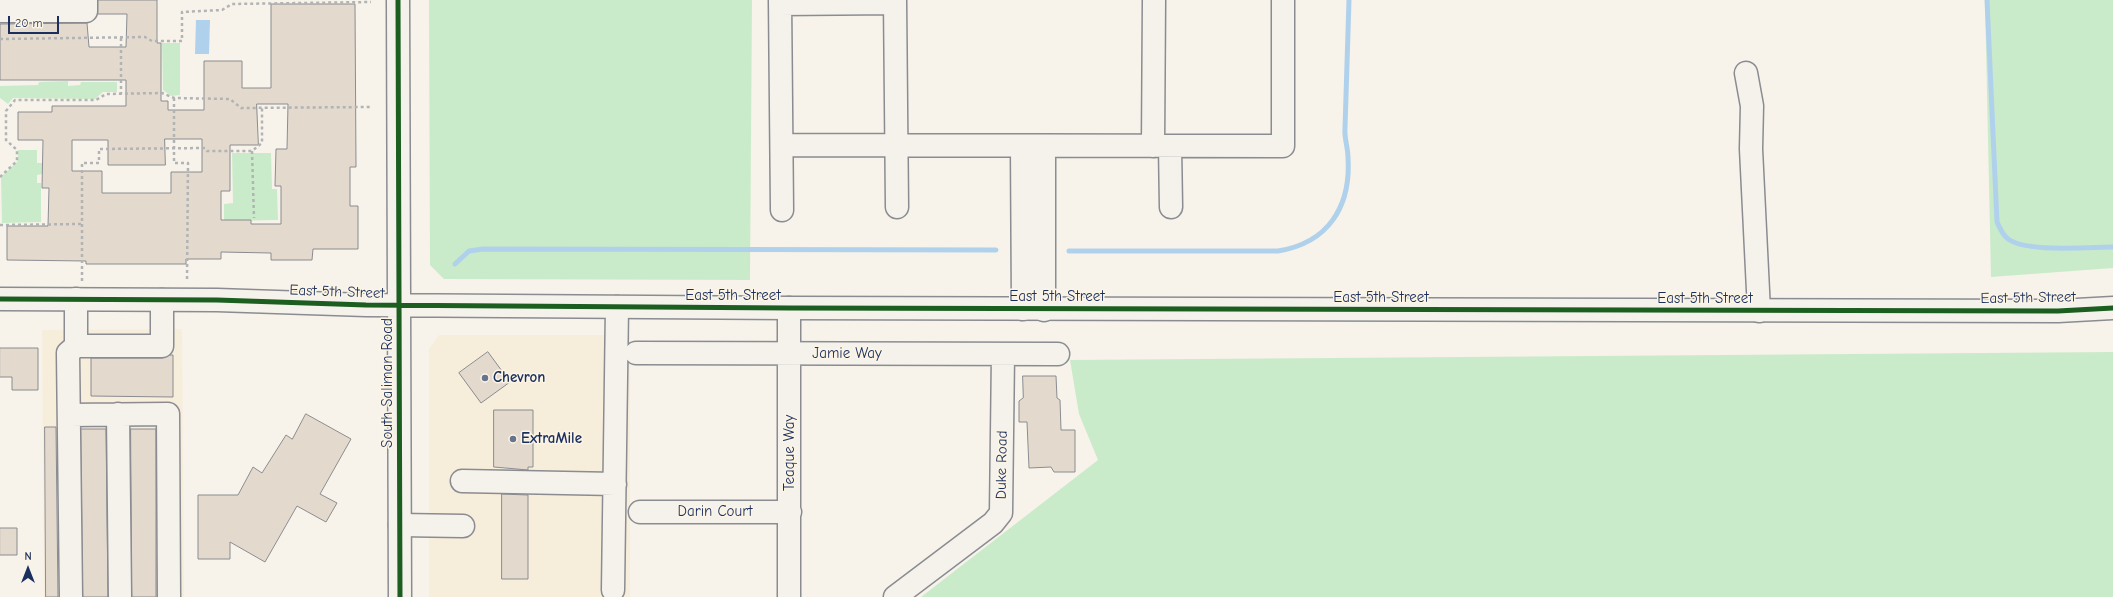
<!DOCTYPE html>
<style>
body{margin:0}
#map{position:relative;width:2113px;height:597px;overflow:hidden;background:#f7f3ea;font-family:"Comic Neue",sans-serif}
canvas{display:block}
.north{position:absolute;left:8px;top:549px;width:40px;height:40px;-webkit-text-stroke:3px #fcf5e5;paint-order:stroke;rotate:0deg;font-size:11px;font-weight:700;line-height:16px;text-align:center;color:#1b2f5e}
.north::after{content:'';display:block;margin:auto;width:14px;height:18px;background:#1b2f5e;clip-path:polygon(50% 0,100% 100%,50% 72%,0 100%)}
.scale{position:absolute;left:8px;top:16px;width:51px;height:18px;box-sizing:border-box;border:2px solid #1b2f5e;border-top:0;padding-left:5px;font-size:12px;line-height:14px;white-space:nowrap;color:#1b2f5e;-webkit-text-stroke:3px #fcf5e5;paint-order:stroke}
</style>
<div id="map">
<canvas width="2113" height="597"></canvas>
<div class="north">N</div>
<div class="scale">20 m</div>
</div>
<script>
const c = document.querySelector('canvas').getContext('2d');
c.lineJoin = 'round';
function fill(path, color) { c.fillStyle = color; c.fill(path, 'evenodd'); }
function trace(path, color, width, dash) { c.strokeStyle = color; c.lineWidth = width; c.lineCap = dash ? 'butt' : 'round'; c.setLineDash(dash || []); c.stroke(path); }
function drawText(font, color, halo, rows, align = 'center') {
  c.font = font + ' "Comic Neue",sans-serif'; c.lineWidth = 3; c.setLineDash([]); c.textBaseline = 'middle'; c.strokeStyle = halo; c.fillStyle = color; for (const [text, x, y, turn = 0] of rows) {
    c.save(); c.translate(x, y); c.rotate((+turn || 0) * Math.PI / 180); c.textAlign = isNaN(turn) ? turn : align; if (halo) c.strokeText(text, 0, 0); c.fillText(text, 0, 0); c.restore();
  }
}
const built = new Path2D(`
 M182,329L184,597H44L42,330Z
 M439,335H630V597H429V349Z`);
const green = new Path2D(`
 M429,0H752L750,280L444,279L430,265Z
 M1985,0H2113V268L1991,277Z
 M162,43H180V95L171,96L163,90Z
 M68,81V86L80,85L81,82H117V92H103L95,99L13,98L8,104L0,98V86L38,85L39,82Z
 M18,150H37V163H42V174L37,175V183H41V222L2,223L1,177L18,161Z
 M232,153H271L272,189H277L278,220L224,221V204L233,203Z
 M2113,352V597H921L1098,460L1079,414L1070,360Z`);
const water = new Path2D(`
 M196,20H210L209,54H195Z`);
const stream = new Path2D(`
 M1987,0L1997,222C2000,228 2002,234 2007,238C2023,253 2089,247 2113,247
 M1069,251H1278C1328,243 1351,207 1348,158C1348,147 1344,138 1345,128C1346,85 1348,43 1349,0
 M455,264L469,251L483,249L996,250`);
const building = new Path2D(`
 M98,0H157V43H161V101H168V110H204V61H242V88H271V4H355L356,167H350V206H358V249H313L312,260H271V253L221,252V259H186V264H86V261L7,260V226H48L49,188H42L43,140H18V112H52V106H126V80H0V24L87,23L89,47H126L127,14H98ZM257,104H288L287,149H276L275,186H281V224H251V220H221V191H230V145H258ZM165,139H202V172H171V193H102V171H72V140H108V165H165Z
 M0,348H38V390H12V377H0Z
 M488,352L510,382L481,403L459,373Z
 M170,355H173V397L91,396V358H162Z
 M1023,376H1056L1057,398L1060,400L1061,430H1075V472H1054L1051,467L1029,468L1027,422H1019V401L1023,398Z
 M494,410H533V467H528V470L494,467Z
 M306,414L351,439L320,494L337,503L326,522L297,506L265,562L230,542V559H198V495H238L253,467L262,473L286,435L292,439Z
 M45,427H56L58,597H46Z
 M81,429H106L108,597H83Z
 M131,429H156V597H132Z
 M502,494L528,495V579H502Z
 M0,528H17V555H0Z`);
const path = new Path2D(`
 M121,38V94
 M0,39L145,37L152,41H182V12L222,10L232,4L371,2
 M174,98V163H188L187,282
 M252,151L254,218
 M0,177L17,161V150L6,140V111L15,100H96L106,94L162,93L174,98L230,99L241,108L371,107
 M0,225L82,224
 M82,281V163H99V149L205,148L207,151H252L262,143V108`);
const minor = new Path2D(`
 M780,0L782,210
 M895,0L897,207
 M780,4L895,3
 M0,11H86V0
 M1746,73L1752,106L1751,149L1759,311
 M782,145L1283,146V0
 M1022,146L1023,309
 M1044,146V310
 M1153,146L1154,0
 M1170,146L1171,207
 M76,299V346H162V300
 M789,308V597
 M636,353L1058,354
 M118,414L120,597
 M70,415L168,414L169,597
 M462,481L615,484
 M640,512H790
 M400,525L463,526
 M613,590L617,307
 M71,597L68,353L76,346
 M895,597L993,523L1001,513L1003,354`);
const major = new Path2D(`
 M398,0L400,597
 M0,299L217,300L366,305L789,308L2058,311L2113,308`);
const cycleway = new Path2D(`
 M398,0L400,597
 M0,299L217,300L366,305L789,308L2058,311L2113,308`);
const markers = [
 [485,378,4,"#68748f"],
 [513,439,4,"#68748f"]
];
const streetNames = [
 ["East 5th Street",337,292,2],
 ["East 5th Street",733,296],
 ["East 5th Street",1057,297],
 ["East 5th Street",1381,298],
 ["East 5th Street",2028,298,-1],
 ["East 5th Street",1705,299],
 ["Jamie Way",847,354],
 ["South Saliman Road",388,383,-90],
 ["Teaque Way",790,453,-90],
 ["Duke Road",1002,465,-89],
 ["Darin Court",715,512]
];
const poiNames = [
 ["Chevron",493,378],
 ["ExtraMile",521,439]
];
fill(built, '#f7eddb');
fill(green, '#caebc9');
fill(water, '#b0d1ec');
trace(stream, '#b0d1ec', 5);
fill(building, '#e3dacd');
trace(building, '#8a8c91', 1);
trace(minor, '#8a8c91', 25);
trace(major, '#8a8c91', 25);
trace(path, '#b2b3b4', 2.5, [3, 3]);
trace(minor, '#f5f2ec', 22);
trace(major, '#f5f2ec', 22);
trace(cycleway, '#1b5e20', 5);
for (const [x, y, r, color] of markers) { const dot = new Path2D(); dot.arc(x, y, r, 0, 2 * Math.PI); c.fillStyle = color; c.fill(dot); trace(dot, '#fcf5e5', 1.5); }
drawText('15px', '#1b2f5e', '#fcf5e5', streetNames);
drawText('bold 15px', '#1b2f5e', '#fcf5e5', poiNames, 'left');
</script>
